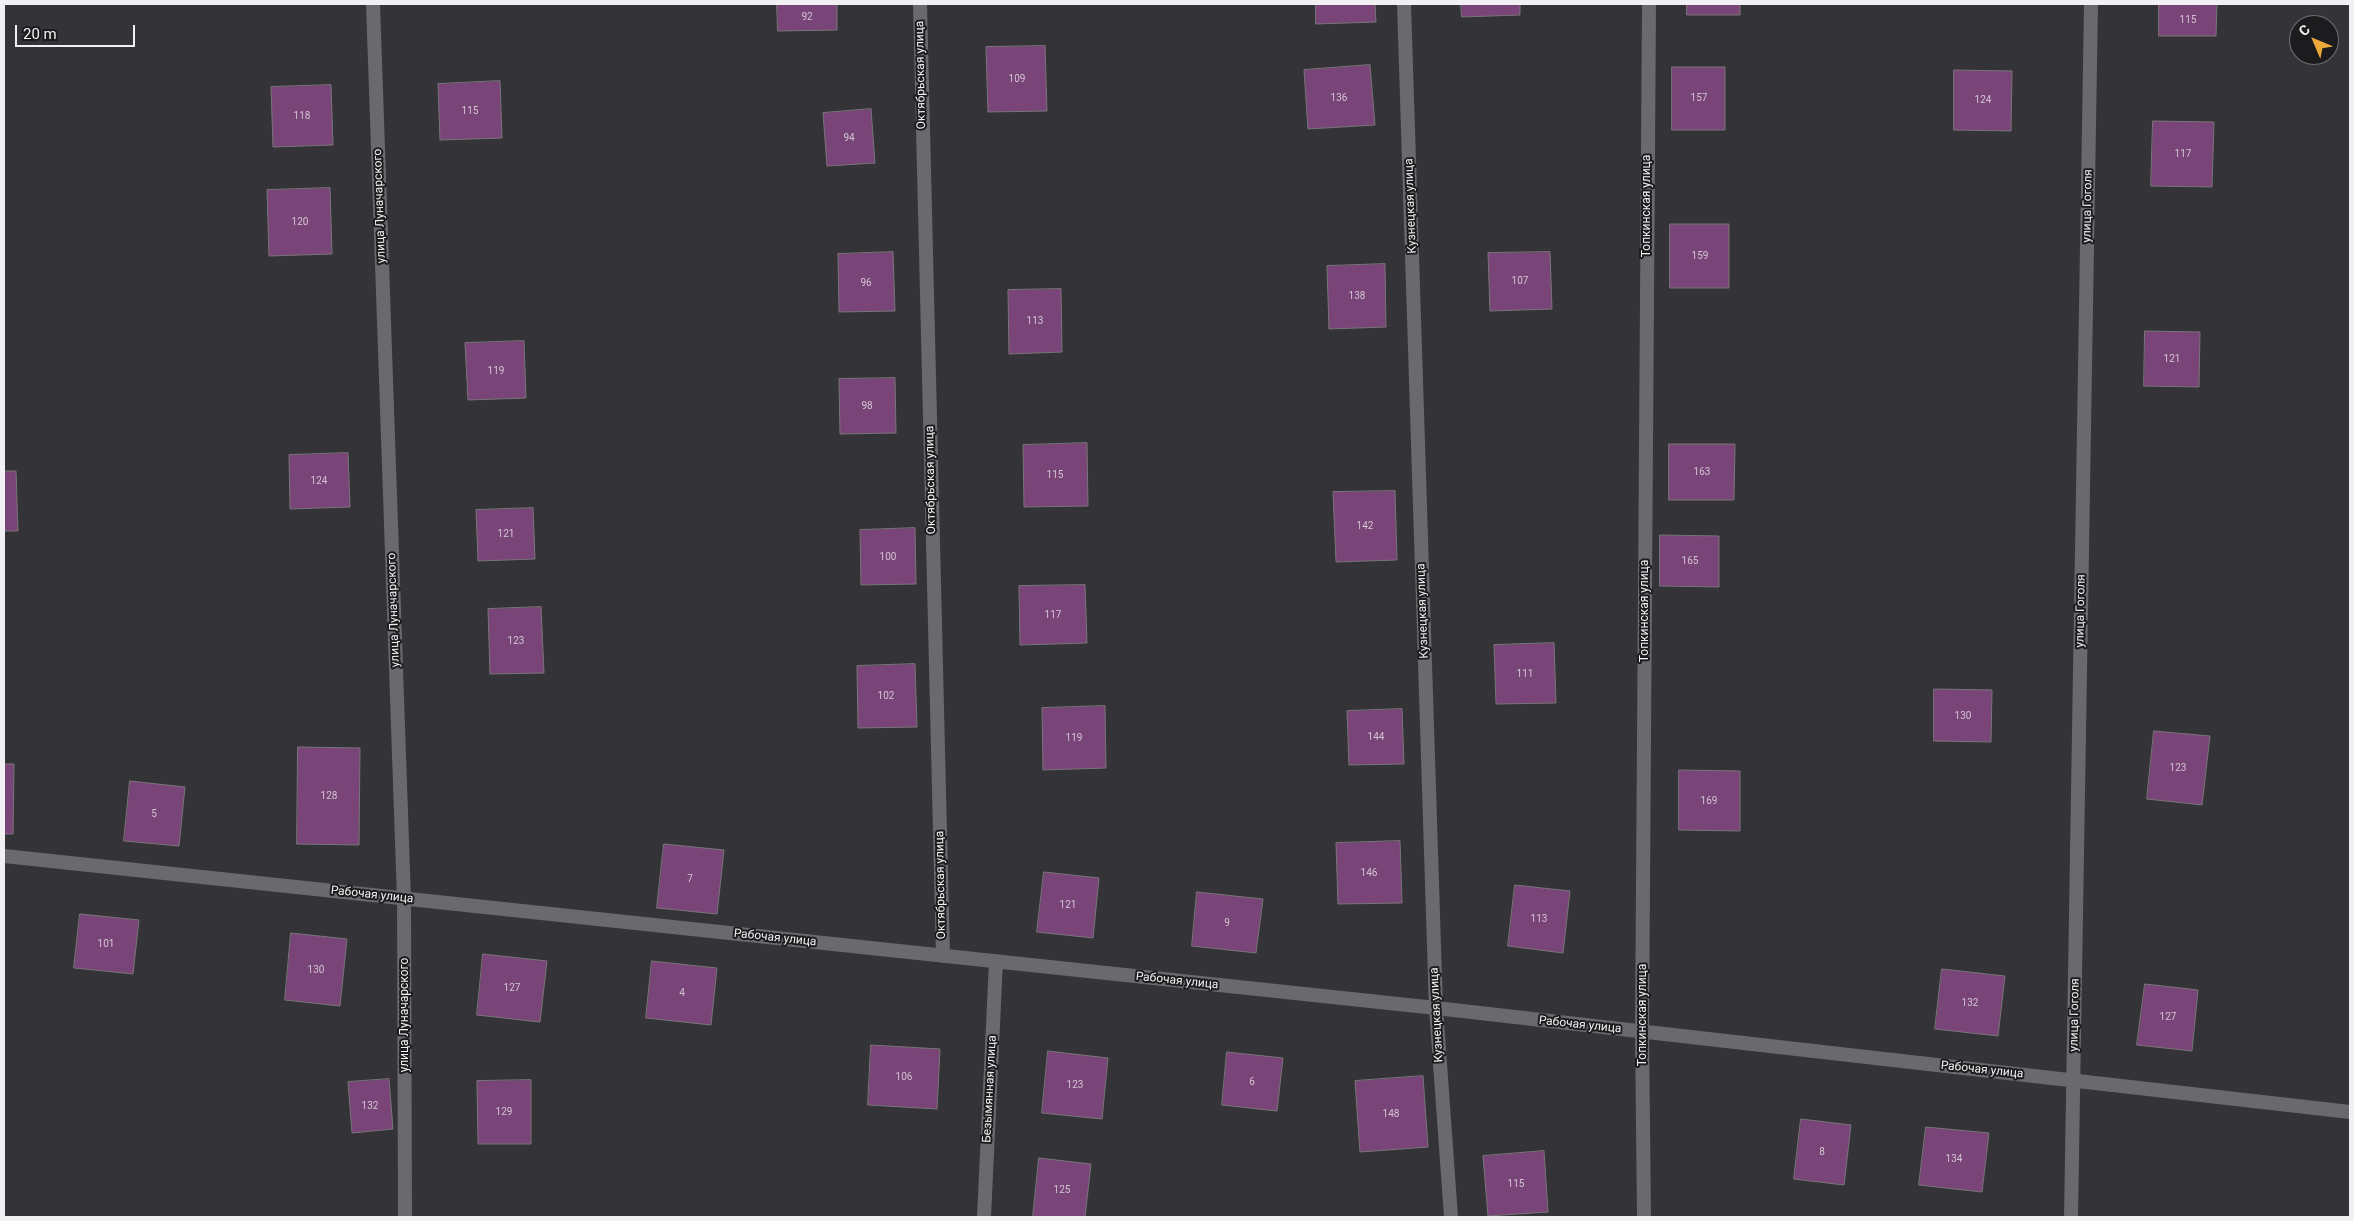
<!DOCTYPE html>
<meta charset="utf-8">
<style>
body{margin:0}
#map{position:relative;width:2354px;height:1221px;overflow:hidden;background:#343337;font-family:Roboto,sans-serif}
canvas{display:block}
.frame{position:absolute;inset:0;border:5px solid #f1f0f2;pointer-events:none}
.north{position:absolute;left:2289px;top:15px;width:50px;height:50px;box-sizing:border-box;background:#1c1b1d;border:1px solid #717072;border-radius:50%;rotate:315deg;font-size:14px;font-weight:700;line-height:20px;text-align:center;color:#f1f0f2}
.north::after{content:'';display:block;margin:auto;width:18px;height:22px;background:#eca93a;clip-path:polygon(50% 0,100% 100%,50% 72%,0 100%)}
.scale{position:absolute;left:15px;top:25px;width:120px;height:22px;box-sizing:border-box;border:2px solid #f1f0f2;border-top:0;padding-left:6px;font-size:15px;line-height:18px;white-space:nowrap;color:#f1f0f2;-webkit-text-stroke:4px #1c1b1d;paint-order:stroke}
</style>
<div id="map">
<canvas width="2354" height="1221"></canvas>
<div class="frame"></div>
<div class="north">С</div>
<div class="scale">20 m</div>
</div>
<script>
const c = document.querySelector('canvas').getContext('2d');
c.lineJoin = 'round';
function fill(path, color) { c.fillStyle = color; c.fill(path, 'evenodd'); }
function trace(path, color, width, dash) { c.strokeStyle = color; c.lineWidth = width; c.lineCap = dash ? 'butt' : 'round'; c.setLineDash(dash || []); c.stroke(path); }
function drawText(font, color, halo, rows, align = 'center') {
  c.font = font + ' Roboto,sans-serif'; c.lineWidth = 4; c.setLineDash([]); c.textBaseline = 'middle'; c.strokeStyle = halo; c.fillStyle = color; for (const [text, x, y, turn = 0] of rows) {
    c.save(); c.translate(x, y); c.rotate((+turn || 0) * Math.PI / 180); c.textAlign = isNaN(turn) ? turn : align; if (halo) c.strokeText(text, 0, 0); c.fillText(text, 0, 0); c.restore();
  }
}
const building = new Path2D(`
 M777,4H837V30L778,31Z
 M1316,4H1375L1376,22L1316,24Z
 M1461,4H1520V15L1462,17Z
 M1687,4H1740V15H1687Z
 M2159,4H2217L2216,36H2159Z
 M1045,46L1047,111L988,112L986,47Z
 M1370,65L1375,125L1308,129L1304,70Z
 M1672,67H1725V130H1672Z
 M1954,70L2012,71L2011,131L1954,130Z
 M500,81L502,138L440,140L438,84Z
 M331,85L333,145L273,147L271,87Z
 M871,109L875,163L827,166L823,113Z
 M2153,121L2214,122L2212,187L2151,186Z
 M330,188L332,254L269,256L267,190Z
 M1670,224H1729V288H1670Z
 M893,252L895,311L839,312L838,254Z
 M1550,252L1552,309L1490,311L1488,253Z
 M1385,264L1386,327L1329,329L1327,266Z
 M1061,289L1062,352L1009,354L1008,290Z
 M2145,331L2200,332L2199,387L2144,386Z
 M524,341L526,398L468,400L465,343Z
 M895,378L896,433L840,434L839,379Z
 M1087,443L1088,506L1024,507L1023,445Z
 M1669,444H1735L1734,500H1669Z
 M348,453L350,507L290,509L289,455Z
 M4,471H16L18,531H4Z
 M1395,491L1397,560L1336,562L1333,492Z
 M533,508L535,559L478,561L476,510Z
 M915,528L916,584L861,585L860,530Z
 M1660,535L1719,536V587L1660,586Z
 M1085,585L1087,643L1020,645L1019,586Z
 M541,607L544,673L490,674L488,609Z
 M1554,643L1556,703L1496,704L1494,645Z
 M915,664L917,727L858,728L857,666Z
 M1934,689L1992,690L1991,742L1934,741Z
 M1105,706L1106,768L1043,770L1042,708Z
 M1402,709L1404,764L1349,765L1347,711Z
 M2154,731L2210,736L2202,805L2147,799Z
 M298,747L360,748L359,845L297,844Z
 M4,764H14L13,834H4Z
 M1679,770L1740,771V831L1679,830Z
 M130,781L185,787L179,846L124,841Z
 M1400,841L1402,903L1338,904L1336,843Z
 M664,844L724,850L717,914L657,908Z
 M1044,872L1099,878L1093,938L1037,932Z
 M1515,885L1570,891L1563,953L1508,946Z
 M1197,892L1263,899L1256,953L1192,946Z
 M80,914L139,920L133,974L74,968Z
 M291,933L347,939L340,1006L285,1000Z
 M483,954L547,961L540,1022L477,1015Z
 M652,961L717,968L711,1025L646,1018Z
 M1942,969L2005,976L1998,1036L1935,1029Z
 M2145,984L2198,990L2192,1051L2137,1045Z
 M871,1045L940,1049L937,1109L868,1105Z
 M1048,1051L1108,1058L1102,1119L1042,1113Z
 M1227,1052L1283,1058L1277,1111L1222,1105Z
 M1423,1076L1428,1147L1360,1152L1355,1081Z
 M389,1079L393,1129L352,1133L348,1082Z
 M531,1080V1144H478L477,1081Z
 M1801,1119L1851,1125L1844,1185L1794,1179Z
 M1926,1127L1989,1133L1982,1192L1919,1185Z
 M1544,1151L1548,1212L1488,1216L1483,1156Z
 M1039,1158L1091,1164L1085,1217H1033Z`);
const minor = new Path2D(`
 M373,4L404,899L405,1217
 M920,4L943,956
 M1404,4L1436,1008L1451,1217
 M4,856L1436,1008L2350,1112
 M984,1217L996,961
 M1644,1217L1642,1032L1649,4
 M2071,1217L2091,4`);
const numberNames = [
 ["92",807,17],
 ["115",2188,20],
 ["109",1017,79],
 ["136",1339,98],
 ["157",1699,98],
 ["124",1983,100],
 ["115",470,111],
 ["118",302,116],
 ["94",849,138],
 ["117",2183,154],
 ["120",300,222],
 ["159",1700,256],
 ["107",1520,281],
 ["96",866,283],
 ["138",1357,296],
 ["113",1035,321],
 ["121",2172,359],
 ["119",496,371],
 ["98",867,406],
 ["163",1702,472],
 ["115",1055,475],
 ["124",319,481],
 ["142",1365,526],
 ["121",506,534],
 ["100",888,557],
 ["165",1690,561],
 ["117",1053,615],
 ["123",516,641],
 ["111",1525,674],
 ["102",886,696],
 ["130",1963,716],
 ["144",1376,737],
 ["119",1074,738],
 ["123",2178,768],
 ["128",329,796],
 ["169",1709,801],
 ["5",154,814],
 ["146",1369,873],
 ["7",690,879],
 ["121",1068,905],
 ["113",1539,919],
 ["9",1227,923],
 ["101",106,944],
 ["130",316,970],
 ["127",512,988],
 ["4",682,993],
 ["132",1970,1003],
 ["127",2168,1017],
 ["106",904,1077],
 ["6",1252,1082],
 ["123",1075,1085],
 ["132",370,1106],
 ["129",504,1112],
 ["148",1391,1114],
 ["8",1822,1152],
 ["134",1954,1159],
 ["115",1516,1184],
 ["125",1062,1190]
];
const streetNames = [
 ["Октябрьская улица",921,75,-91],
 ["улица Луначарского",380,206,-92],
 ["Кузнецкая улица",1411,206,-92],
 ["Топкинская улица",1647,206,-90],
 ["улица Гоголя",2088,206,-89],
 ["Октябрьская улица",931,480,-91],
 ["улица Луначарского",394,610,-92],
 ["Кузнецкая улица",1423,611,-92],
 ["Топкинская улица",1645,611,-90],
 ["улица Гоголя",2081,611,-89],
 ["Октябрьская улица",941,885,-91],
 ["Рабочая улица",372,895,6],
 ["Рабочая улица",775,938,6],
 ["Рабочая улица",1177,981,6],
 ["улица Луначарского",405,1015,-90],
 ["Кузнецкая улица",1437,1015,-93],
 ["Топкинская улица",1643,1015,-90],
 ["улица Гоголя",2075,1015,-89],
 ["Рабочая улица",1580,1025,6],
 ["Рабочая улица",1982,1070,6],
 ["Безымянная улица",990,1089,-87]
];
fill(building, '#794477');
trace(building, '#797679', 1);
trace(minor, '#6a696d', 14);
drawText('10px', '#d3c5d3', null, numberNames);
drawText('12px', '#f1f0f2', '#1c1b1d', streetNames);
</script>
